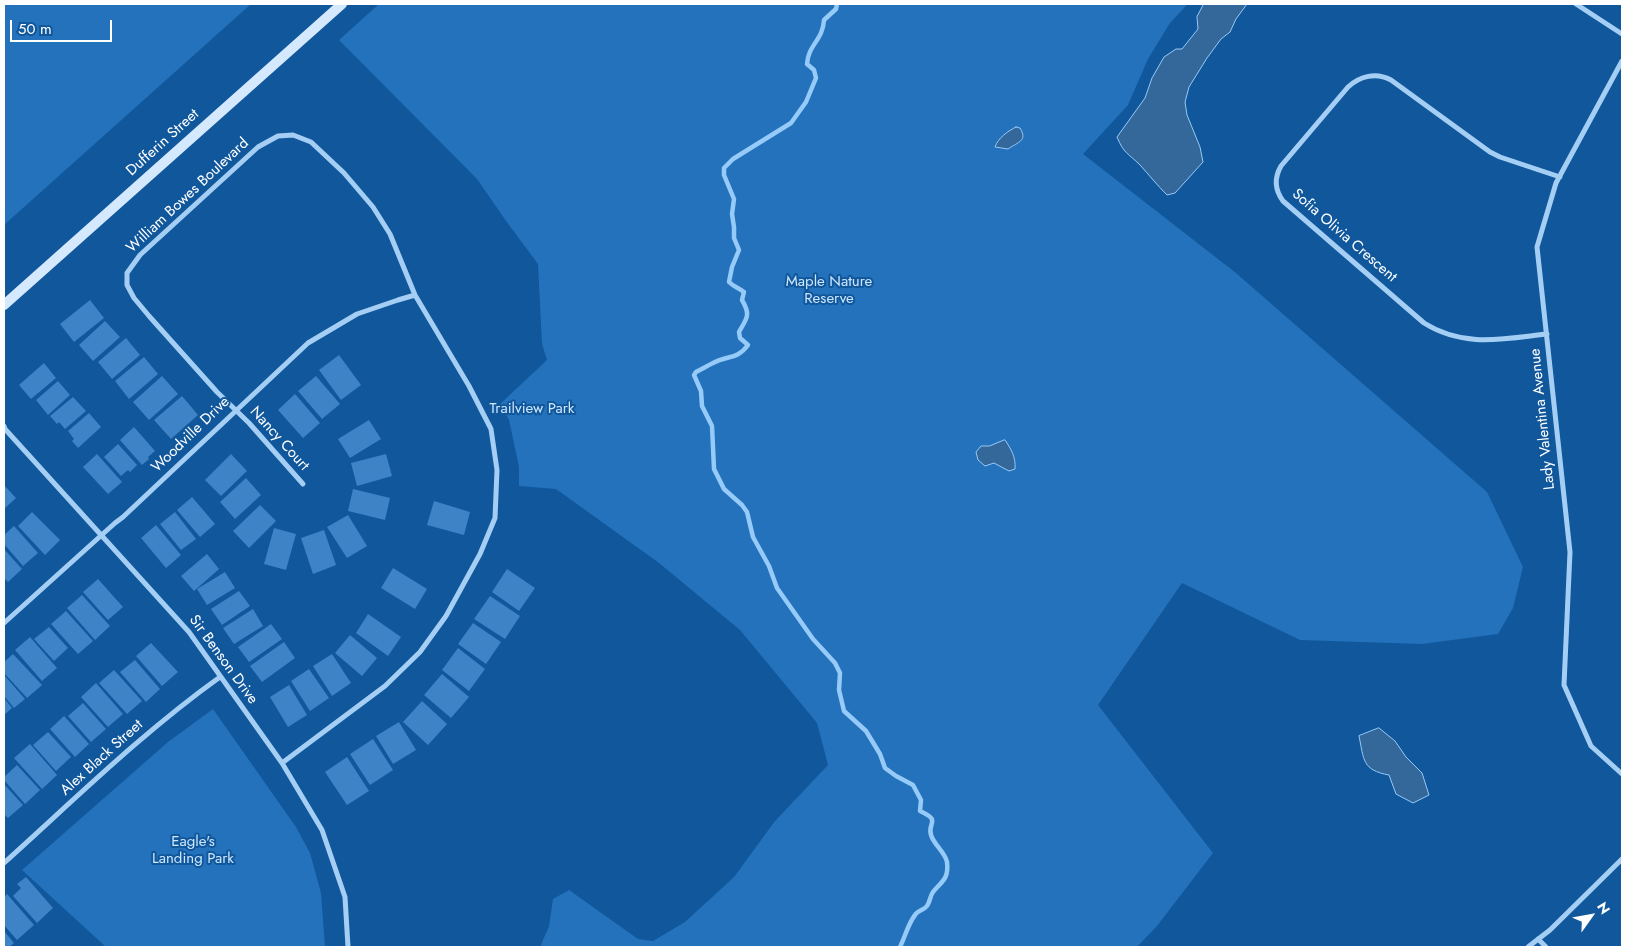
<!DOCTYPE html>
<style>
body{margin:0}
#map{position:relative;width:1626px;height:951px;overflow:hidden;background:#10579c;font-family:Jost,sans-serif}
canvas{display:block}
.frame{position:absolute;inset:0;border:5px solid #fff;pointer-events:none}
.north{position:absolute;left:1566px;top:891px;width:50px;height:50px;-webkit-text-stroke:4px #10579c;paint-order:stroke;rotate:58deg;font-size:14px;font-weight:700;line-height:20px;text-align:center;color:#fff}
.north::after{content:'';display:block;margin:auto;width:18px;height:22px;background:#fff;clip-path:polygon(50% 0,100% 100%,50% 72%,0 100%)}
.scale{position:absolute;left:10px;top:20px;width:102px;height:22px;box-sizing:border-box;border:2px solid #fff;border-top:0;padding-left:6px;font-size:15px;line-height:18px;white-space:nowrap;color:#fff;-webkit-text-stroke:4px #10579c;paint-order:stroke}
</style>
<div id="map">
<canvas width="1626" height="951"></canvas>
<div class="frame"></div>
<div class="north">N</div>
<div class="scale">50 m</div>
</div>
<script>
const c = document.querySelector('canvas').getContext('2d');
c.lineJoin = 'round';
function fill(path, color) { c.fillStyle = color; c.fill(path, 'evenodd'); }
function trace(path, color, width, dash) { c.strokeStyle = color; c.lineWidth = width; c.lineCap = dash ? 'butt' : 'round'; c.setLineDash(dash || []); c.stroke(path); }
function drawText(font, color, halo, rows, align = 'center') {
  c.font = font + ' Jost,sans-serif'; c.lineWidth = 4; c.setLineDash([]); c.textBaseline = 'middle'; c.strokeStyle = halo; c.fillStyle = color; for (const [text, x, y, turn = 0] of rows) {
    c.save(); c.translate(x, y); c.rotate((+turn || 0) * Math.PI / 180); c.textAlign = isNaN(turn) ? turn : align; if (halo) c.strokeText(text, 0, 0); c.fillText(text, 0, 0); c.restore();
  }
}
const green = new Path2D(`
 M4,4H251L4,225Z
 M379,4H1186V6L1170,23L1148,59L1128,105L1083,154L1236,273L1487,492L1523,567L1513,608L1498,634L1422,644L1300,640L1182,583L1098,705L1213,853L1157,926L1137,947H540L549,926L553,899L569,890L638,939L653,941L685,922L734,877L775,821L828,765L817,723L740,630L659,563L556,489L519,486V467L509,420L500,404L547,360L542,344L538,264L506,221L477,179L339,40Z
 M213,709L296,827L310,853L321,893L325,947H106L22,870L168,742Z`);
const water = new Path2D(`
 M1204,4H1247L1236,19L1230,32L1221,39L1207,58L1189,87L1185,102L1187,115L1200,147L1203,162L1175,193L1167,195C1157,185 1149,175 1140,165C1128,153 1124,154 1117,137L1145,98L1152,78L1164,57L1176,49H1182L1198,29L1197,17Z
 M1016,127L1020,128C1028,141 1018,142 1008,149L995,147C998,138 1008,131 1016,127Z
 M1005,440C1011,449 1016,457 1015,469L1009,471L994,463L985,466L978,460L976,452L981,446H989Z
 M1379,728L1395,741L1406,757L1422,773L1429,795L1413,803L1396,794L1389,775C1362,770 1364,760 1359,736Z`);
const stream = new Path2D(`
 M837,4L836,9L824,20C823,40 808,45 807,64L814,70L816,78L806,102L791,123L733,159L724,168V175L734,199L732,214L734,227V238L739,250L732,267L729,282C734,287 739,288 744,292L742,300C751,315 747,318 739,332L740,338L748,345C737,360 728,355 713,363C707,366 702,369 696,372L694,375L701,391L702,406L712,426L714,469L724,489L742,505L747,512L753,537L769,566L777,588L813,639L835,663L840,673L839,690L844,711L866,731L880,754L885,768L896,776L913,785L921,800L920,811C942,821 927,822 931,835C934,845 945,852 947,862C949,879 942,881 933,892C930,896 930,902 927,906C924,910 917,911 915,915C908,924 905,937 900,947`);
const building = new Path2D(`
 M90,300L104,318L74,342L60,324Z
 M105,321L120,337L93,361L79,345Z
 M126,338L140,355L112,379L98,362Z
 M339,355L361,385L341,400L319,370Z
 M144,357L158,374L129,399L115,381Z
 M44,363L56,378L31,399L19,385Z
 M162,376L178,394L149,420L133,402Z
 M316,376L340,404L322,419L298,391Z
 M58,381L70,395L48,415L36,400Z
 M295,394L320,423L303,438L278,410Z
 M182,396L198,415L171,439L154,420Z
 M73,397L86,411L65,429L59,422L57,424L50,416Z
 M89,413L101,427L78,448L72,441L74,439L68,431Z
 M369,420L381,439L350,458L338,439Z
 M134,427L155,451L148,457L149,459L142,465L120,440Z
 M118,444L137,465L130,472L128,470L121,476L104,457Z
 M97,454L122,482L108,494L83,467Z
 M231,454L247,471L221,496L205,480Z
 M386,454L392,476L357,486L351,463Z
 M246,478L261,495L235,519L220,502Z
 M4,485L16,498L4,509Z
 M353,489L390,498L385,520L348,511Z
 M192,497L215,524L200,537L177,510Z
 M434,501L470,512L464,535L427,525Z
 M260,505L276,521L249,548L233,531Z
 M32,512L60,540L45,555L18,526Z
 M175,512L196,539L181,550L160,524Z
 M348,515L367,546L347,558L327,527Z
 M156,525L181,555L166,568L141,538Z
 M14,526L38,553L23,566L4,544V535Z
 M274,528L296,534L286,570L264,564Z
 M324,530L336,565L313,574L301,538Z
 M4,549L22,569L8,582L4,578Z
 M207,554L219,569L194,591L181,576Z
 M393,568L427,589L415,609L381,588Z
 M507,569L535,588L519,611L492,592Z
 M225,572L235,588L207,605L197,589Z
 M98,579L123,607L108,620L83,592Z
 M239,591L250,606L222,625L211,609Z
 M82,595L110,626L95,640L67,608Z
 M490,596L520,616L505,639L474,619Z
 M253,609L263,626L234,644L223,628Z
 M66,611L93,641L78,654L51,624Z
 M368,614L401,637L388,656L356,633Z
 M473,623L501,642L486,664L458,644Z
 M271,624L282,639L249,662L238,647Z
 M49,627L68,648L54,661L34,639Z
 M350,635L377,658L362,676L335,653Z
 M30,637L57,668L42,681L15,650Z
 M284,642L295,658L262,682L250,666Z
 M151,643L178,672L162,686L136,656Z
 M458,648L485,669L469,691L442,670Z
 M13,654L42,685L27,698L4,673V662Z
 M332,654L351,683L332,696L313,666Z
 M135,660L160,689L146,702L120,672Z
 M309,669L329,698L310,711L291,681Z
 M114,670L142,701L127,714L99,683Z
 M442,674L469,697L451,718L424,695Z
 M4,675L25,699L14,708L4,696Z
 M96,683L123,714L108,727L81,697Z
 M289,685L307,715L288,727L270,697Z
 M4,698L12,708L4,715Z
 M422,701L447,724L428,745L403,722Z
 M83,703L106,729L91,742L68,716Z
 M64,716L89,744L75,757L50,729Z
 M399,722L416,750L393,764L376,736Z
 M48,732L71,757L56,771L33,745Z
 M373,739L393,770L370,785L350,754Z
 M30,744L57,775L42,789L14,758Z
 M347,757L369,791L347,805L325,772Z
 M17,765L40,790L25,804L4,780V777Z
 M4,784L23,805L8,818L4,814Z
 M26,877L53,908L37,923L13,896L21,888L17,884Z
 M7,894L34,925L17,940L4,925V897Z
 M4,931L14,943L9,947H4Z`);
const minor = new Path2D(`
 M1576,4L1622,34
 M1622,61L1556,183L1537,247L1570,552L1564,685L1591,746L1622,774
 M1547,334C1502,339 1464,348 1424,323L1283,201C1275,190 1274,178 1281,166L1348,87C1360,76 1376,72 1391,80L1490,152L1500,157L1560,177
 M4,426L5,429L189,632L282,763L322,830L345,897L348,947
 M4,623L115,523L123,517L308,343L357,314L398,300L415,295
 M282,763L385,686L420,652L446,616L480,554L495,518L497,470L491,429L469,386L415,295L390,234L373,207L344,173L311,142L293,135L278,136L258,147L140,255L127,273V285L134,298L149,316L217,392L249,423L303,484
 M4,863C74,800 143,732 220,677
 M1538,939L1546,947
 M1528,947L1550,930L1622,859`);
const secondary = new Path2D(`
 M4,305L342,4`);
const streetNames = [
 ["Dufferin Street",163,143,-42],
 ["William Bowes Boulevard",188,196,-43],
 ["Sofia Olivia Crescent",1344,236,41],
 ["Lady Valentina Avenue",1543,419,-96],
 ["Woodville Drive",191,435,-44],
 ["Nancy Court",279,439,48],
 ["Sir Benson Drive",223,660,54],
 ["Alex Black Street",102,758,-42]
];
const parkNames = [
 ["Maple Nature",829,282],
 ["Reserve",829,299],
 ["Trailview Park",532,409],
 ["Eagle's",193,842],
 ["Landing Park",193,859]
];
fill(green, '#2372bb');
fill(water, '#35689a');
trace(water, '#96caf8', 1);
trace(stream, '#96caf8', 4.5);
fill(building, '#3e83c5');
trace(minor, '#a5cef5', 5);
trace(secondary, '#d5e9fe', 10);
drawText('15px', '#fff', '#10579c', streetNames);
drawText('15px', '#cde7fe', '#10579c', parkNames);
</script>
